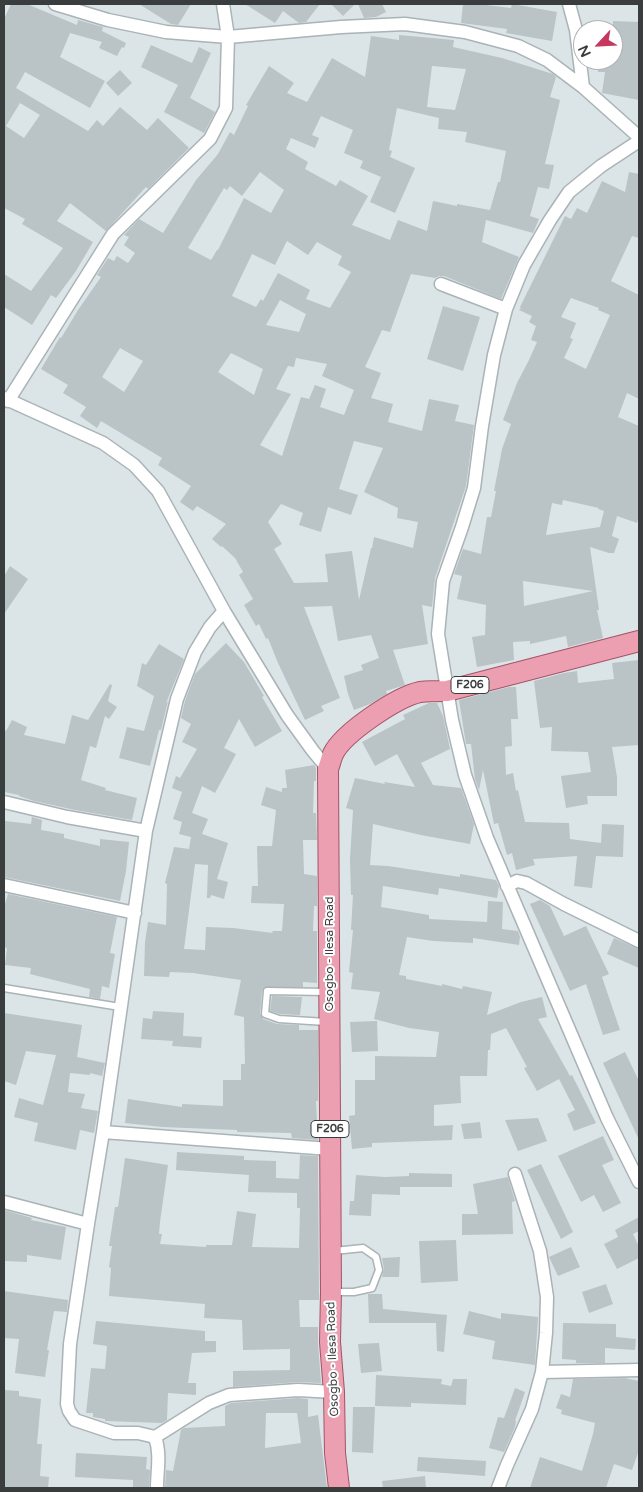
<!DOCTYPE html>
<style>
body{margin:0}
#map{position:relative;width:643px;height:1492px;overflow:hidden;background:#dbe5e7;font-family:"Varela Round",sans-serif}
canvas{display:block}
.frame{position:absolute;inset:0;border:5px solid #3a3d3e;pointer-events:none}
.north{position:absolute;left:573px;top:20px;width:50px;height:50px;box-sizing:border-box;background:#fff;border:1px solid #b0b1b2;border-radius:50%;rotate:245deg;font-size:14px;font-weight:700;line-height:20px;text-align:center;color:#3a3d3e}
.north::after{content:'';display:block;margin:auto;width:18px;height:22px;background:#c73860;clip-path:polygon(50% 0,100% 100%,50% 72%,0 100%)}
</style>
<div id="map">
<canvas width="643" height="1492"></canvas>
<div class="frame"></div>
<div class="north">N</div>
</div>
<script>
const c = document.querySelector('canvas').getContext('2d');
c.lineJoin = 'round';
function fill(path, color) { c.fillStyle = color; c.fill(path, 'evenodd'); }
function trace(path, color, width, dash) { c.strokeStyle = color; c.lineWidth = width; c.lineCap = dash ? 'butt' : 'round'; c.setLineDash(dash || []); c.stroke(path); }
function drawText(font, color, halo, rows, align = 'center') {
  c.font = font + ' "Varela Round",sans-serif'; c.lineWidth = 4; c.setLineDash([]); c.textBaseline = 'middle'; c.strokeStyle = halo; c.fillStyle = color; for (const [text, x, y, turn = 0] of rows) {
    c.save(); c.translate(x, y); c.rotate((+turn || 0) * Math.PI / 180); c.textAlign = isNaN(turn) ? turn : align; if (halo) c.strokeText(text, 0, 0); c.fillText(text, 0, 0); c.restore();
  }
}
const building = new Path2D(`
 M11,4H27L77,25L78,20L103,27L102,31L126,43L124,48L122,47L117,56L99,48L102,42L70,33L60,57L105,81L90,108L25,72L16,88L88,131L97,120L103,126L120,107L147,130L158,118L189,148L148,189L146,187L106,231L70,203L57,221L93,242L76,271L56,298L51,295L32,325L4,307V274L31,291L63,248L22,224L25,219L4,208V19ZM20,103L40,115L24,138L6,126Z
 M139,4H191L178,25L171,24Z
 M245,4H320L306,22L299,23L283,11L275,23Z
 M331,4H355L343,16Z
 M358,4H382L386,12L376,17L364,18Z
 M463,4H478L511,8L512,4L557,12L552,41L506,33L507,29L461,23Z
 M613,21L639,22V100L602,93L605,72H598L599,60H613Z
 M399,35L454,40L453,47L502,58L553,74L556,77L550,97L560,100L545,164L554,165L549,189L538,187L530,216L539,219L533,233L486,220L482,242L519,257L501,299L444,276H439L435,278L411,274L390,332L382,330L365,367L381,373L371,398L393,404L388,422L422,431L429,399L459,405L455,421L474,425L466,486L435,578L432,607L422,605L428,644L393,650L405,685L386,691L387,694L370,704L354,710L348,694L344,676L363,670L361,665L379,658L371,635L338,641L332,606L304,607L340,698L321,706L324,711L305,720L278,663L268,638L266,639L259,624L256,626L244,605L253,599L239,575L243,572L235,558L222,546L221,547L212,539L226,524L197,506L193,511L180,502L191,486L158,465L162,458L101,421L97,428L80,416L86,407L63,393L68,385L41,369L60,337L61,338L78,310L101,277L97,275L108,258L114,261L117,256L128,263L135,253L124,245L129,237L124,235L139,219L163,233L196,180L218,154L230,132L234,135L248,106L246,105L269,66L294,83L287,93L307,102L332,58L365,77L371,36L399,40ZM432,66L466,69L455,110L427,107ZM397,108L439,118L438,129L467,132L465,142L506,151L500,182H498L490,210L457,204V206L433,201L427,231L398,220L390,240L352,225L368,196L340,180L336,186L305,169L308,162L286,149L291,138L315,148L319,138L312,135L321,116L353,130L344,153L363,161L360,168L381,177L370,202L395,213L415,168L390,157L392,151L389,150ZM260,172L284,190L271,213L244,198L218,250H217L211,260L188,248L224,188L227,190L230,186L242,196ZM287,241L308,255L317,242L342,256L338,265L351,272L330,308L306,299L310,290L278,273L263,301L261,299L256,307L232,296L252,254L275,265ZM280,300L306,314L299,332L266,325ZM120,348L143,361L124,392L102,377ZM231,353L263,369L254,395L218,372ZM296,358L327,364L322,376L354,390L344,415L320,407L326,389L315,385L309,399L301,397L282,456L260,445L291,394L276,389L288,366L294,367ZM354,441L383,448L364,492L398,508L397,518L418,522L413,548L374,537L372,548H373H371L359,600L352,551L325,554L328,582L294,583L274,549L282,544L268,522L281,504L303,513L299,525L321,532L328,507L351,515L358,495L339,489Z
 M151,45L192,63L199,47L211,53L190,98L215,112L204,133L164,112L178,85L141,67Z
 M120,70L132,83L118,96L106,83Z
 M629,172L639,174V238L632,236L611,281L639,295V399L627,393L618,417L639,426V516L637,523L617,516L612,536L619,539L614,553H609L590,547L599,610H597L603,638L568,647L566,636L530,644V641L513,642L514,660L477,667L472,637L485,635L486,605L457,599L462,576L454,574L463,549L481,554L487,517H491L496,491H494L502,449L511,424L503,420L517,383L529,360L537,342L531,340L536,326L529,322L532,316L519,310L521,308L520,307L565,216L571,219L577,208L587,213L602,181L625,192ZM571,298L599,308L598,310L610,315L586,369L564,358L573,339L570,338L576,323L561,317ZM563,500L599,508L598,509L604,511L600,527L546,535L552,503L562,505ZM523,581L593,591L524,606Z
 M443,306L480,317L463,371L427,359Z
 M10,566L28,579L4,614V576Z
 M226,643L244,662L264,696L262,697L282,731L255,747L239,719L224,748L236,754L227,771L215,793L202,786L192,813L208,819L202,834L228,843L217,879L228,882L224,899L211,895L210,898H207L208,865L195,864L184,949L205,950L206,927L233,928L273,933L272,931H282L284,904L251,903L252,886H258L257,846H272L276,810L261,805L266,787L282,792V788H287L285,770L314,765L316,768V781H314L313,813H316L317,840H303L304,874L317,876V906H314L313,931H317V983L303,982V987H264L262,991L260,1014L263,1019L277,1024L299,1025V1030H318V1101H316L318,1140L292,1138L291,1133L237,1132V1130L162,1127L125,1123L128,1099L182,1107V1104L223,1106V1080H241V1064H245L244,1017L234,1015L241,980L193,973L170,972L169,977L144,976L145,942L148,922L166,925L167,884L165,883L174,847L189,849L191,837L179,834L182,822L173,819L182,792L172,788L176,776L180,778L197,749L182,742L191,724L181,718L185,701L195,674Z
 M159,644L184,659L166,703L168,701L161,730H159L150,766L119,758L127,727L144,731L154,696L137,686L142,663L146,665Z
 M639,660V745L612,747L617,777V796H587L588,804L566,808L561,776L591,772L588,752L551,751L552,727L540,728L534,681L564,673L577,671L578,683L614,679L612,663Z
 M110,684L112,685L108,701L117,707L109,719L105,716L96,748L90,746L81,780L106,788L105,790L137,798L132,820L75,810L34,801L19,796V795L4,792V730L6,731L12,720L27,727L24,735L65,744L72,715L88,720Z
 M509,687H516L518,719H511L512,746L505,747L506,775L513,773L516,791L518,790L525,822L569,823L570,839L601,843L602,824L624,825L623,857L596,856L592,888L574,886L577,856L533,859L535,865L516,870L512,853L507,855L498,823L494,824L483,770L479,790L475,779L471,744H466L465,738L459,700Z
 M429,703H437L443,716L450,749L421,763L433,785L461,788L474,824L470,844L421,835L373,824L370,865L388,866L460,877V874L496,880L499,886L497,898L439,888L438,895L383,886L381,907L429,915V919L487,922L488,901L503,902L502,929L518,931L520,937L519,945L473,938V943L433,941L407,937L399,975L406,976V979L442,986V984L462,989L463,986L492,992L487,1015L521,1002L542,997L547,1017L538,1019L570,1076L572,1075L596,1123L574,1131L567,1114L575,1110L559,1079L537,1091L524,1068L527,1067L506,1028L491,1034L490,1050H488L487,1076H460L461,1103L434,1105V1126L453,1125L452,1140L372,1143V1147L352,1149L349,1116L355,1115V1080H375V1056L436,1057L439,1032L409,1028L374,1019L380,992L351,989L353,973L349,972L353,930H351L353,895H351L350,859L353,810L346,808L355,778L385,784L384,782L415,787L397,754L375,766L362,742L405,719L403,715Z
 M32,817L42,820L41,830L64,834V838L100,846V839L129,842L126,871L120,901L4,877L5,821L31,824Z
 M8,894L117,917L110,953L115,954L109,988L102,986L100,999L89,997L90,989L30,974L31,968L5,965L7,948L4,947V907Z
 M540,900L550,906L564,936L586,926L609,974L602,977L620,1030L603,1035L586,984L570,991L530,904Z
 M614,938L639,949V968L607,954Z
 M272,996L302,997L300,1015L280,1014L270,1011Z
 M153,1011L184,1013L183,1036L202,1037L201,1048L172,1046L173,1041L141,1039L143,1018L152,1019Z
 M4,1013L82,1025L77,1057L105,1063L102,1076L90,1073V1075L70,1073L68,1092L85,1094L81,1108L98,1111L94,1133L80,1130L76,1150L34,1141L38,1123L14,1117L19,1098L43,1105L56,1055L26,1051L16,1085L4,1081Z
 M377,1021L378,1051L352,1052L350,1022Z
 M625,1052L639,1081V1140L603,1063Z
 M538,1118L547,1141L518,1151L505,1120Z
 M480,1122L482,1138L464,1139L461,1124Z
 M603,1136L614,1160L602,1165L621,1203L603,1212L594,1195L581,1202L558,1156Z
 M177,1152L244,1156V1160L276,1161V1178L299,1179L300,1155L318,1156L319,1300H299L300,1327H318V1343L321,1383L298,1382L233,1387V1371L290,1370V1349L243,1350L242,1320L204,1318L205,1304L109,1296L111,1268L109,1267L112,1246H109L115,1207H118L125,1158L168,1165L160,1222L159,1234H162L160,1244L206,1247V1245H232L237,1211L256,1214L252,1247L299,1248L300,1208H297V1193L248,1192L249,1175L176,1170Z
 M541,1164L573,1232L561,1239L527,1170Z
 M409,1173L452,1174V1187H400V1195L372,1194L371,1216L349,1215L350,1201H354L356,1175L385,1177L409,1176Z
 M508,1177L515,1201L512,1202L513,1234L462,1235V1214H478L473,1184Z
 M4,1210L32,1218L31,1220L66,1227L61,1260L27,1255V1262L4,1261Z
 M639,1217V1231L633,1234L639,1247V1258L617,1269L604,1244L618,1237L615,1230Z
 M456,1240L458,1281L421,1283L419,1241Z
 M571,1247L580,1267L558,1276L549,1257Z
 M400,1257L399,1277H382L384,1269L382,1258Z
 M606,1284L613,1304L589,1313L582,1292Z
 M4,1291L68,1300L67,1312L54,1311L47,1350H49L45,1377L15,1373L19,1339L4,1338Z
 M368,1294H382L383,1309L447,1315L444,1352L437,1351L436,1323H369Z
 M469,1311L501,1319V1313L538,1317L535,1365L492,1359L495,1341L463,1334Z
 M96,1321L205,1331V1341H216V1352L192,1353L188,1383H196V1395L168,1393L167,1420L162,1423L105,1421V1419L93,1417V1413H86L91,1368L105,1369L107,1346L93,1344Z
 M563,1323L616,1324V1337L636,1339L635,1350L605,1348V1363H576V1360L562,1359Z
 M379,1343L382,1371L361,1373L358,1344Z
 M376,1375L442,1379L441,1384L451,1386L453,1379H467L466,1405L411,1403V1407L375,1406Z
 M625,1378L639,1381V1450L632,1470L614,1464L606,1488H530L540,1457L582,1471L593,1434L595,1423L561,1414L562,1410L556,1408L561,1394L570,1397L573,1379Z
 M515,1388L525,1392L515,1421H516L515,1427L504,1452L489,1448L498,1417L504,1418Z
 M4,1390L19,1391V1396L41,1399L37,1444H42L40,1476L49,1477L48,1488H4Z
 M298,1398L308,1399V1417L318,1415L327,1488H165L166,1470L173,1471L181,1430L184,1428L225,1426V1406L231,1403ZM266,1413H297L301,1443L265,1448Z
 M353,1407H375L373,1453L352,1452Z
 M76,1453L147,1457L146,1469L150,1470L149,1488H133V1480L75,1477Z
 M418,1457L486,1461L485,1476L417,1471Z
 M425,1476L426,1488H383L382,1481Z`);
const service = new Path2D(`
 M4,988L120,1007
 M326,992L267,991L265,1014L279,1019L326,1022
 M332,1292H354L372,1288L379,1270L376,1257L363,1248L334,1251`);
const minor = new Path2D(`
 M55,4L108,20L166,32L228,37L341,27L405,24L465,32L518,46L547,60L583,87L639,137
 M569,4L576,30L583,87
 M639,141L601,166L569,192L550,220L524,265L506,309L494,355L482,426L474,488L462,527L443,581L438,634L452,720L465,775L487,838L607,1118L639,1182
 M441,284L506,309
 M4,398L103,443L134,465L158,491L224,611L287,715L313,751L328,769
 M8,401L113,234L210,139L226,108L228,37L223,4
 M224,611L210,627L195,652L177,699L146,831L103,1132L88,1224L70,1344L67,1404L69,1411L75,1420L114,1433H138L155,1437L209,1403L229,1395L298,1390L334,1392
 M4,802L67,817L146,831
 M4,885L135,913
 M507,886L517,881L526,883L564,904L639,941
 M103,1132L330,1149
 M4,1202L88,1224
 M542,1372L639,1370
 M155,1437C161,1454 157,1471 157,1488
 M498,1488L507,1465L532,1409L542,1372L546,1333L547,1297L540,1251L515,1174`);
const primary = new Path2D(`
 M339,1488L335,1453L334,1392L330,1342L331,1292L328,769C330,764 331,759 333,754C343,733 397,697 420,692C429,691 438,691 447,691L639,641`);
const shields = [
 [470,685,38],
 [330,1129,38]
];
const shieldNames = [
 ["F206",470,685],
 ["F206",330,1129]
];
const streetNames = [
 ["Osogbo - Ilesa Road",330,954,-90],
 ["Osogbo - Ilesa Road",333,1359,-92]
];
fill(building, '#bac3c5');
trace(service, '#aab3b6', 9);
trace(minor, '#aab3b6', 15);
trace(primary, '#a65367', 22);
trace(service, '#fff', 6);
trace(minor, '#fff', 12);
trace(primary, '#ec9fb1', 20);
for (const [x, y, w] of shields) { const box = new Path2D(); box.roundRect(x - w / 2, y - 8.5, w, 17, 4); c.fillStyle = '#fff'; c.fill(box); trace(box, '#3a3d3e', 1); }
drawText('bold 11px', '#3a3d3e', null, shieldNames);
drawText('12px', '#3a3d3e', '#fff', streetNames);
</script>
